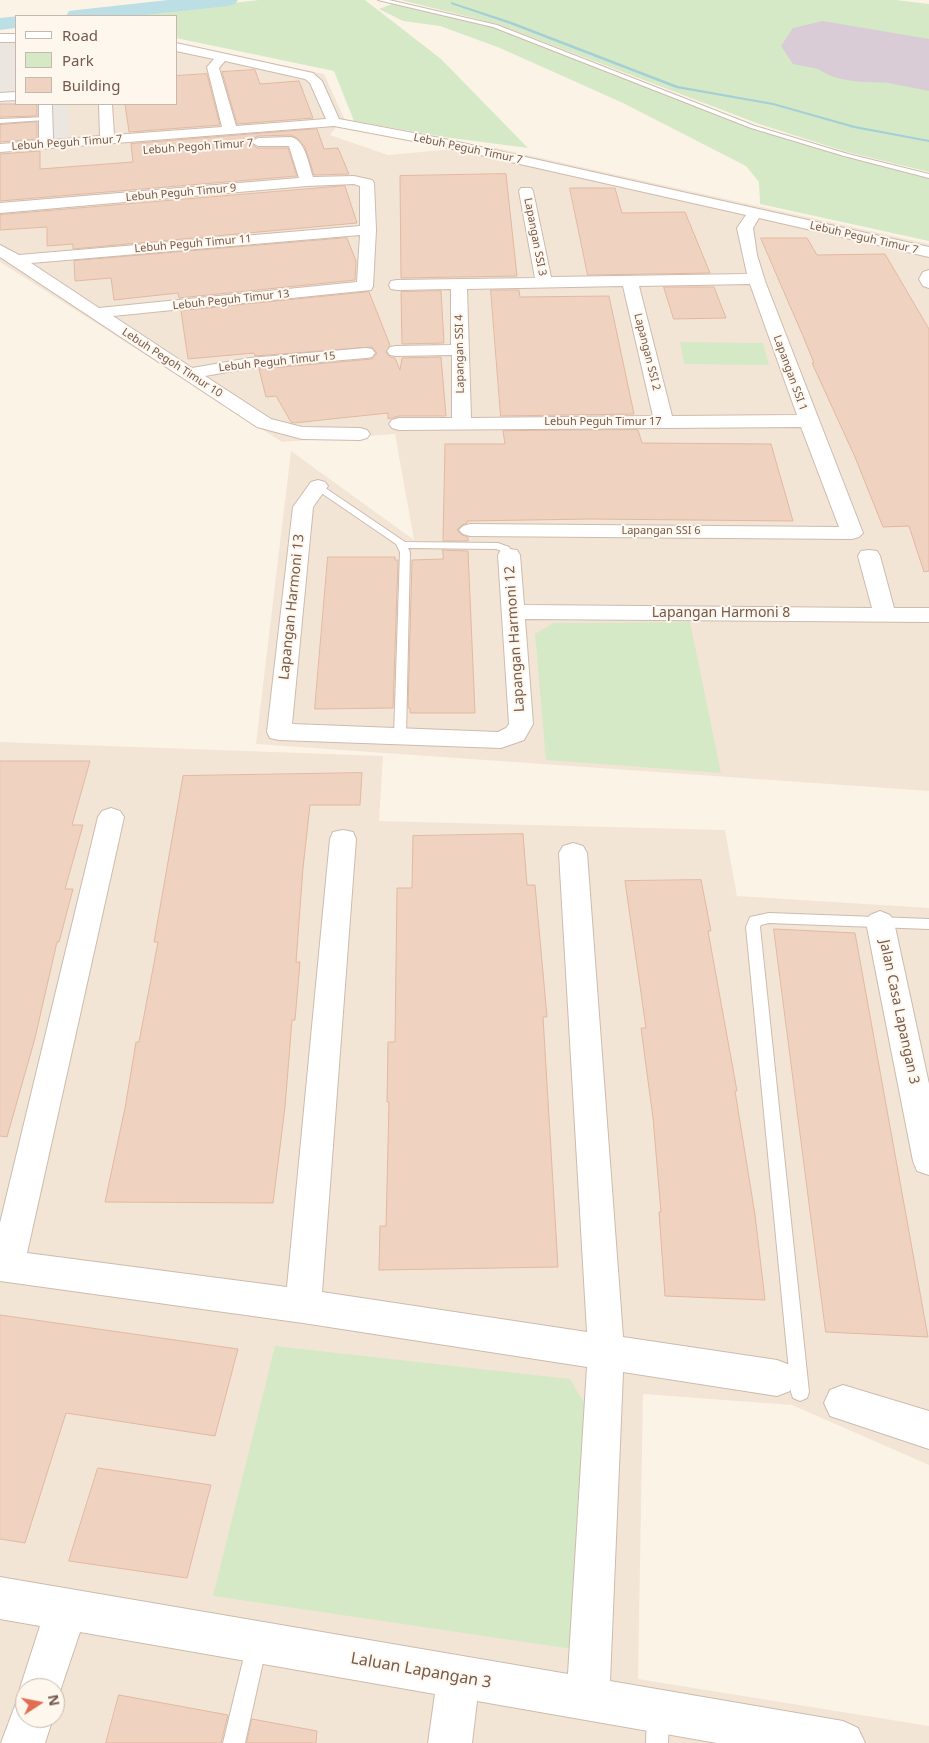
<!DOCTYPE html>
<style>
body{margin:0}
#map{position:relative;width:929px;height:1743px;overflow:hidden;background:#fcf3e7;font-family:"Noto Sans",sans-serif}
canvas{display:block}
.legend{position:absolute;left:15px;top:15px;width:162px;height:90px;box-sizing:border-box;background:#fef7ee;border:1px solid #c7b8ad;margin:0;padding:6px 9px;list-style:none;font-size:15px;color:#755a4c}
.legend li{display:flex;align-items:center;gap:10px;height:25px}
.legend b{width:25px;border:1px solid #c7b8ad}
.north{position:absolute;left:15px;top:1678px;width:50px;height:50px;box-sizing:border-box;background:#fef7ee;border:1px solid #c7b8ad;border-radius:50%;rotate:79deg;font-size:14px;font-weight:700;line-height:20px;text-align:center;color:#755a4c}
.north::after{content:'';display:block;margin:auto;width:18px;height:22px;background:#e06f52;clip-path:polygon(50% 0,100% 100%,50% 72%,0 100%)}
</style>
<div id="map">
<canvas width="929" height="1743"></canvas>
<ul class="legend">
<li><b style="height:6px;background:#fff"></b>Road</li>
<li><b style="height:14px;background:#d5e9c6"></b>Park</li>
<li><b style="height:14px;background:#f0d2c0"></b>Building</li>
</ul>
<div class="north">N</div>
</div>
<script>
const c = document.querySelector('canvas').getContext('2d');
c.lineJoin = 'round';
function fill(path, color) { c.fillStyle = color; c.fill(path, 'evenodd'); }
function trace(path, color, width, dash) { c.strokeStyle = color; c.lineWidth = width; c.lineCap = dash ? 'butt' : 'round'; c.setLineDash(dash || []); c.stroke(path); }
function drawText(font, color, halo, rows, align = 'center') {
  c.font = font + ' "Noto Sans",sans-serif'; c.lineWidth = 4; c.setLineDash([]); c.textBaseline = 'middle'; c.strokeStyle = halo; c.fillStyle = color; for (const [text, x, y, turn = 0] of rows) {
    c.save(); c.translate(x, y); c.rotate((+turn || 0) * Math.PI / 180); c.textAlign = isNaN(turn) ? turn : align; if (halo) c.strokeText(text, 0, 0); c.fillText(text, 0, 0); c.restore();
  }
}
const residential = new Path2D(`
 M0,34H16V104H176V43L324,74L344,118L330,135L388,155L487,146L929,244V791L256,744L291,451L414,540L395,434L282,442L0,262Z
 M0,742L383,756L379,821L725,830L737,896L929,908V1465L792,1405L643,1394L638,1679L929,1726V1743H0ZM25,1688H55V1718H25Z`);
const industrial = new Path2D(`
 M0,35H16V104H67L70,148L0,153Z`);
const green = new Path2D(`
 M259,0H365L441,59L528,148L444,137L354,121L334,71L176,38V16H118Z
 M401,0H896L929,4V48L834,32L799,63L898,81L929,79V172L847,152L759,124L497,24Z
 M395,3L494,27L751,128L862,161L929,178V241L760,204L759,182L746,166L623,103L500,48L440,26L403,21L379,9Z
 M680,342L763,343L769,365L684,364Z
 M690,622L721,773L546,760L535,634L553,623Z
 M275,1346L570,1379L592,1416L572,1649L213,1596Z`);
const stream = new Path2D(`
 M451,2L512,22L678,86L773,103L855,126L929,140V142L854,128L773,105L676,88L510,24L451,4Z`);
const river = new Path2D(`
 M168,0H238L235,4L228,6L135,16H66L69,11L77,10Z
 M16,16V28L0,30V18L19,16Z`);
const taxiway = new Path2D(`
 M848,36L876,38L929,50V81C899,81 833,90 812,63C810,59 808,57 810,52C816,40 836,39 848,36ZM862,56L892,61L860,60L846,57Z`);
const runway = new Path2D(`
 M823,21L929,39V91L793,64L781,46L793,28Z`);
const building = new Path2D(`
 M255,70L260,84L299,81L313,118L237,124L222,72Z
 M207,74L220,125L129,132L125,104H176V76Z
 M0,104H37V116L0,117Z
 M37,122V139L0,142V125Z
 M317,129L324,149L338,148L349,174L314,175L305,147L297,138L291,135L258,136L249,141L257,148H288L297,176L0,201V154L40,151V169L133,162L131,144Z
 M506,174L517,276L401,278L400,176Z
 M345,186L357,223L73,249V244L47,246V227L0,230V215Z
 M570,188H615L622,213L685,212L710,273L588,275Z
 M347,238L356,261L355,280L179,298L178,293L114,300L111,278L75,281L74,261Z
 M761,238H807L817,255L885,254L929,329V571L924,572L909,526L883,527L855,457L812,363H814L803,336Z
 M664,287H714L726,318L674,319Z
 M491,290H519L520,297L609,296L634,414L501,416Z
 M441,291L444,343L402,344L401,292Z
 M369,292L390,345L386,352L390,357L395,358L400,370L402,358L441,357L446,416H399L388,419V413L294,423L291,422L276,396L266,397L259,369L372,359L377,353L372,347L255,356L254,353L188,359L181,311Z
 M638,430L642,443L771,444L793,521L590,519L467,521V523L462,525L457,530L462,535L468,537V541H443L445,444H505L503,431Z
 M443,550L468,551L475,713H410V708H408L412,560L443,559Z
 M328,557H395V560H398L393,708L315,709Z
 M0,761H90L72,825H83L65,889H73L59,942H57L35,1038L7,1137L0,1136Z
 M362,773L360,805H310L303,868L296,962H300L295,1020H292L285,1107L273,1203L105,1202L125,1108L136,1042H139L158,942H154L183,776Z
 M523,834L527,885H535L547,1017H543L558,1267L379,1270L380,1226H386L389,1102H387L388,1042H395L397,888H412L413,836Z
 M701,880L711,931H708L737,1091H735L755,1215L765,1300L665,1296L659,1212H661L653,1118L641,1028H646L625,881Z
 M774,929L855,933L928,1337L826,1332Z
 M0,1315L238,1349L215,1436L66,1413L25,1543L0,1539Z
 M98,1468L211,1485L187,1578L69,1561Z
 M119,1695L228,1715L221,1743H106Z
 M252,1719L317,1731L316,1743H247Z`);
const service = new Path2D(`
 M378,0H389L497,25L755,126L848,154L929,174V178L844,156L751,128L493,27Z
 M47,117V119L45,120L0,123V119Z
 M318,483L405,542L498,543L509,547L514,555L513,557H505L501,551L496,549L408,548L410,552L406,736L404,739H396L394,736L400,552L396,544L314,488V484Z
 M769,913L929,919V929L769,923L761,925L760,927L809,1392L807,1398L800,1401L793,1398L791,1392L746,927L750,917Z
 M257,1634L264,1637L267,1644L245,1743H223L247,1644L250,1637Z
 M658,1704L666,1707L669,1715L668,1743H646L647,1715L650,1707Z`);
const minor = new Path2D(`
 M0,34H16V42H0Z
 M176,43L313,73L322,81L339,119L440,138L929,247V257L759,218L753,228L757,255L765,281L863,533L859,537L852,539L470,536L463,534L459,530L463,526L470,524L839,527L801,427L399,430L392,428L389,424L392,420L399,418H452V355L396,356L390,355L387,351L390,347L396,346L451,345V289L397,290L391,289L389,285L391,281L397,280L535,278L519,191L521,188H531L533,191L551,277L747,274L737,228L746,215L440,146L334,126L0,152V144L39,141V104H52L53,140L100,136L99,104H112L114,135L222,127L207,67L214,59L176,51ZM225,61L305,79L310,83L326,119L236,126L219,68ZM750,284L797,415L672,416L639,286ZM623,286L653,416L471,418L467,289Z
 M16,92V100L0,101V93Z
 M291,137C306,141 308,164 313,177L354,176L372,180L374,183L376,230L373,286L371,290L113,316L192,368L250,358L366,348L372,349L375,353L372,357L366,358L250,368L205,376L271,419L302,427L360,428L367,430L370,434L367,438L360,440L302,439L257,427L0,257V245L19,255L360,226V186L354,184L307,186L0,213V203L299,178L289,146H258L251,142L258,138ZM360,235L357,282L99,308L31,263Z
 M929,270V288L923,286L919,279L923,272Z
 M318,480L325,482L328,486L313,507L292,724L498,732L506,728L509,724L498,555L501,550L509,549L517,550L520,555L524,605L872,608L858,556L861,551L869,550L877,551L880,556L894,608H929V622L525,619L533,724L524,740L501,748L279,740L270,738L267,732L293,507L311,482Z
 M111,808L120,811L124,817L27,1253L287,1287L330,839L333,832L343,830L353,832L356,839L322,1292L587,1332L559,853L563,846L573,843L583,846L587,853L623,1337L777,1360L790,1365L795,1378L790,1391L777,1396L623,1372L610,1681L843,1721L858,1728L865,1743H717L477,1701L472,1743H428L435,1694L80,1632L56,1703L55,1688H25V1718H53L45,1743H1L16,1703L24,1699L20,1688L40,1626L0,1619V1577L568,1674L587,1367L303,1323L0,1281V1223L98,817L102,811Z
 M880,911L890,915L894,922L929,1084V1175L917,1171L913,1161L866,922L870,915Z
 M843,1385L929,1411V1449L830,1416L824,1403L830,1390Z`);
const farStreetnames = [
 ["Lebuh Peguh Timur 7",67,143,-4],
 ["Lebuh Pegoh Timur 7",198,147,-4],
 ["Lebuh Peguh Timur 7",468,149,12],
 ["Lebuh Peguh Timur 9",181,193,-5],
 ["Lapangan SSI 3",535,237,79],
 ["Lebuh Peguh Timur 7",864,238,13],
 ["Lebuh Peguh Timur 11",193,244,-5],
 ["Lebuh Peguh Timur 13",231,300,-6],
 ["Lapangan SSI 2",647,352,76],
 ["Lapangan SSI 4",460,354,-91],
 ["Lebuh Peguh Timur 15",277,362,-6],
 ["Lebuh Pegoh Timur 10",172,363,33],
 ["Lapangan SSI 1",790,373,70],
 ["Lebuh Peguh Timur 17",603,422],
 ["Lapangan SSI 6",661,531]
];
const streetNames = [
 ["Lapangan Harmoni 13",292,607,-84],
 ["Lapangan Harmoni 8",721,613],
 ["Lapangan Harmoni 12",515,639,-94],
 ["Jalan Casa Lapangan 3",899,1012,78]
];
const nearStreetnames = [
 ["Laluan Lapangan 3",421,1671,10]
];
fill(residential, '#f3e5d6');
fill(industrial, '#ece6e1');
fill(green, '#d5e9c6');
fill(stream, '#a3cfd6');
fill(river, '#bcdfe5');
fill(taxiway, '#d9ccd6');
fill(runway, '#d9ccd6');
fill(building, '#f0d2c0');
trace(building, '#e2b9a1', 1);
trace(service, '#cdbbae', 2);
trace(minor, '#cdbbae', 2);
fill(service, '#fff');
fill(minor, '#fff');
drawText('11px', '#755a4c', '#fef7ee', farStreetnames);
drawText('14px', '#755a4c', '#fef7ee', streetNames);
drawText('16px', '#755a4c', '#fef7ee', nearStreetnames);
</script>
